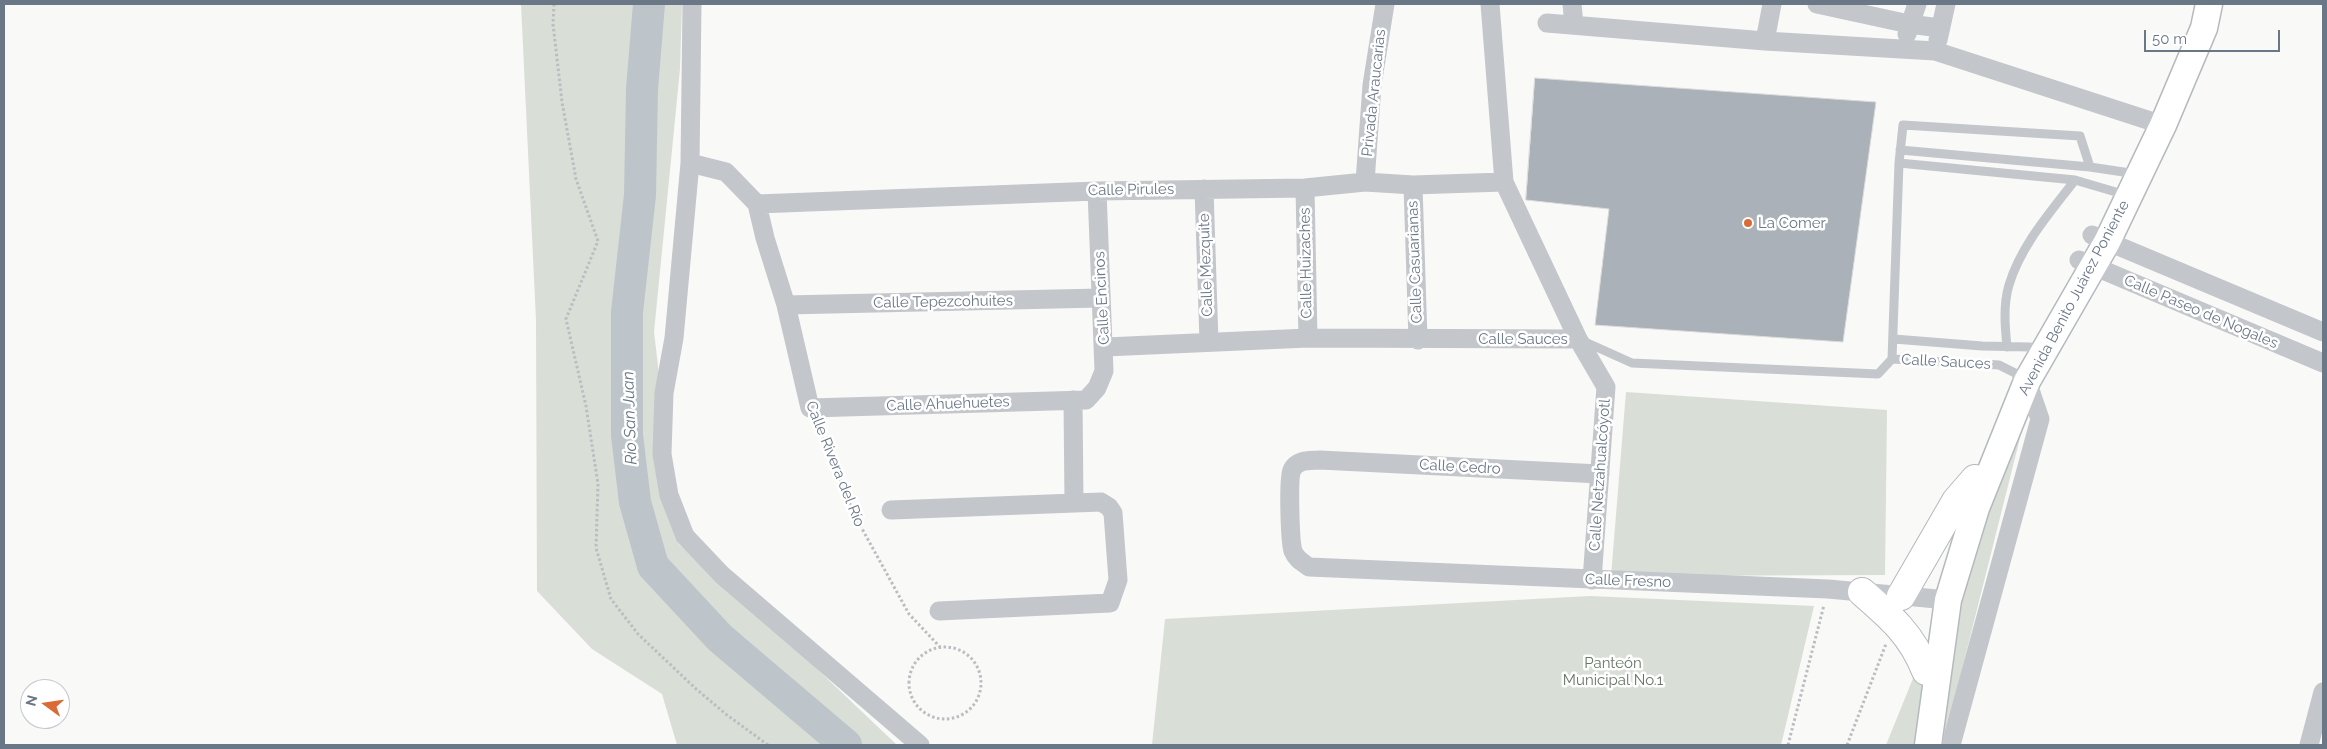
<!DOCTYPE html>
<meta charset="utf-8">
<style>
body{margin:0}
#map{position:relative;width:2327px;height:749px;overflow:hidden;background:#f9f9f7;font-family:Raleway,sans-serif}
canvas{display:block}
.frame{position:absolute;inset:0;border:5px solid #6a7787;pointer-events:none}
.north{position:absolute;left:20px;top:679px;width:50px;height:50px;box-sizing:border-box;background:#fff;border:1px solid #c3c9cf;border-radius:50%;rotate:284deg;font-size:14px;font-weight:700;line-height:20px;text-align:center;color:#6a7787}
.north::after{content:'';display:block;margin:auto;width:18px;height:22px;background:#db6b36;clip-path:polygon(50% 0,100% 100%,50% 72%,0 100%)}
.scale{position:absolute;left:2144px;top:30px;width:136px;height:22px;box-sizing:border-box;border:2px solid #6a7787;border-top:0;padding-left:6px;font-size:15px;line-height:18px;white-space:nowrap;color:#6a7787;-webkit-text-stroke:4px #fff;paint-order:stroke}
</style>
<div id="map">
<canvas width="2327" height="749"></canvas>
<div class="frame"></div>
<div class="north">N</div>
<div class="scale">50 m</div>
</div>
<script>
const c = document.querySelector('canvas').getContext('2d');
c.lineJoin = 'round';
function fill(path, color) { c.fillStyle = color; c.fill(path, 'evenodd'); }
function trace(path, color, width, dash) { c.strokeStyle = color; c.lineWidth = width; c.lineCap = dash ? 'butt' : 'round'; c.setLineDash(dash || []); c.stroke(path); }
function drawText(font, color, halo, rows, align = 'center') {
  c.font = font + ' Raleway,sans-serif'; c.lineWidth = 5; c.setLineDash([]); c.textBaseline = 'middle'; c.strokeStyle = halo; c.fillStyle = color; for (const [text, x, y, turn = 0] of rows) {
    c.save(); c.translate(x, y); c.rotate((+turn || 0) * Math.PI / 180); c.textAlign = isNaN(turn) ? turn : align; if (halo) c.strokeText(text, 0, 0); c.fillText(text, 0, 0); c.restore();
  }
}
const green = new Path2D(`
 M521,4H682L680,69L654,332L679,544L815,667L897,745H677L662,694L592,649L537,591L536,320Z
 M1626,392L1887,410L1885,575L1611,576Z
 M2023,426L1943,745H1886L1985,501Z
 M1590,596L1814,606L1781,745H1152L1165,619Z`);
const river = new Path2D(`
 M649,4L642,89L640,195L627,312V435L635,502L653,566L720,638L846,745`);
const building = new Path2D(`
 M1535,78L1876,102L1843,342L1595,325L1609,209L1526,200Z`);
const path = new Path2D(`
 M554,4L553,24L562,102L576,179L598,241L566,319L586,406L598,484L596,548L611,599L638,634L695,688L727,715L768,745
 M817,424L855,516L909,614L940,647
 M909 683a36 36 0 1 1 72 0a36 36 0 1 1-72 0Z
 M1788,745L1824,605
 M1847,745L1886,644`);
const lane = new Path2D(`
 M1900,150L2090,167
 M1899,163L2075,180L2126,195
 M1894,339L1982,346L2030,347
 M1583,341L1632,363L1878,374L1892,359L1999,365L2017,374
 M2007,347C2005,327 2003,305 2009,285C2021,245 2050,213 2075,180
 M1892,359L1899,163L1903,125L2080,136L2090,167L2137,174`);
const street = new Path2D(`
 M692,4L690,163L726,172L757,204
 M1490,4L1504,182L1578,339L1606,387L1592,580
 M1572,4L1574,25
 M1817,4L1909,24L1940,28
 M1547,23L1765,41L1935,51L2163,125
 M1907,34L1917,4
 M1938,40L1946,4
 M1765,41L1772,4
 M690,163L674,338L664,393L662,454L669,495L685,536L722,575L920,745
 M1365,182L1372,85L1385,4
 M1413,185L1418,340
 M1305,188L1308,338
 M1204,189L1209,342
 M757,204L1097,191L1305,188L1365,182L1413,185L1504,182
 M757,204L765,238L786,305L810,408L1086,400L1097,388L1104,371L1097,191
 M2092,235L2323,332
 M2079,260L2323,363
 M786,305L1100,298
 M1105,347L1308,338L1578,339
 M1073,400L1074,503
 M1600,474L1320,460C1310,461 1297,459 1292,470C1288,478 1290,542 1293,551C1296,559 1302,562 1309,567L1828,589L1948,600
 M891,510L1101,502L1109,507L1113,513L1118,580L1110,603L939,611
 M1951,745L2040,419L2027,381L2022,378
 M2309,745L2323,692`);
const secondary = new Path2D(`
 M1928,745L1948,600L1976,508L2027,381L2107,242L2163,125L2204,28L2209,4`);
const primary = new Path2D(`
 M1862,592C1891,617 1912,635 1926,671
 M1901,596L1956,501L1975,479`);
const markers = [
 [1748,223,5,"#db6b36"]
];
const streetNames = [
 ["Privada Araucarias",1374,93,-84],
 ["Calle Pirules",1131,190,-1],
 ["Calle Casuarianas",1415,262,-92],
 ["Calle Huizaches",1306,263,-91],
 ["Calle Mezquite",1206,265,-92],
 ["Calle Encinos",1102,298,-93],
 ["Avenida Benito Juárez Poniente",2074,298,-62],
 ["Calle Tepezcohuites",943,302,-1],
 ["Calle Paseo de Nogales",2201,312,23],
 ["Calle Sauces",1523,339],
 ["Calle Sauces",1946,362,3],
 ["Calle Ahuehuetes",948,404,-2],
 ["Calle Rivera del Río",835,464,68],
 ["Calle Cedro",1460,467,3],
 ["Calle Netzahualcóyotl",1600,475,-86],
 ["Calle Fresno",1628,581,2]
];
const poiNames = [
 ["La Comer",1758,223]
];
const parkNames = [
 ["Panteón",1613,663],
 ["Municipal No.1",1613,680]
];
const waterNames = [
 ["Rio San Juan",630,418,-92]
];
fill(green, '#d9ded7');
trace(river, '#bdc5cb', 32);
fill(building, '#aab1b8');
trace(building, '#dbdbd9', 1);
trace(secondary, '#b5babf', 29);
trace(primary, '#b4b8bd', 30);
trace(path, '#bbbdc1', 3, [2.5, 2.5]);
trace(lane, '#c3c6ca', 9);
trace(street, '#c3c6ca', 19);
trace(secondary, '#fff', 26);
trace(primary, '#fff', 28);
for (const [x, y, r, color] of markers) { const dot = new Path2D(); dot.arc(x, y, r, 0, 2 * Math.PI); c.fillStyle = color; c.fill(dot); trace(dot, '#fff', 2); }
drawText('15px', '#6a7787', '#fff', streetNames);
drawText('15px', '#6a7787', '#fff', poiNames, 'left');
drawText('15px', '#667965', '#fff', parkNames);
drawText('italic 16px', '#667782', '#fff', waterNames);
</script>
